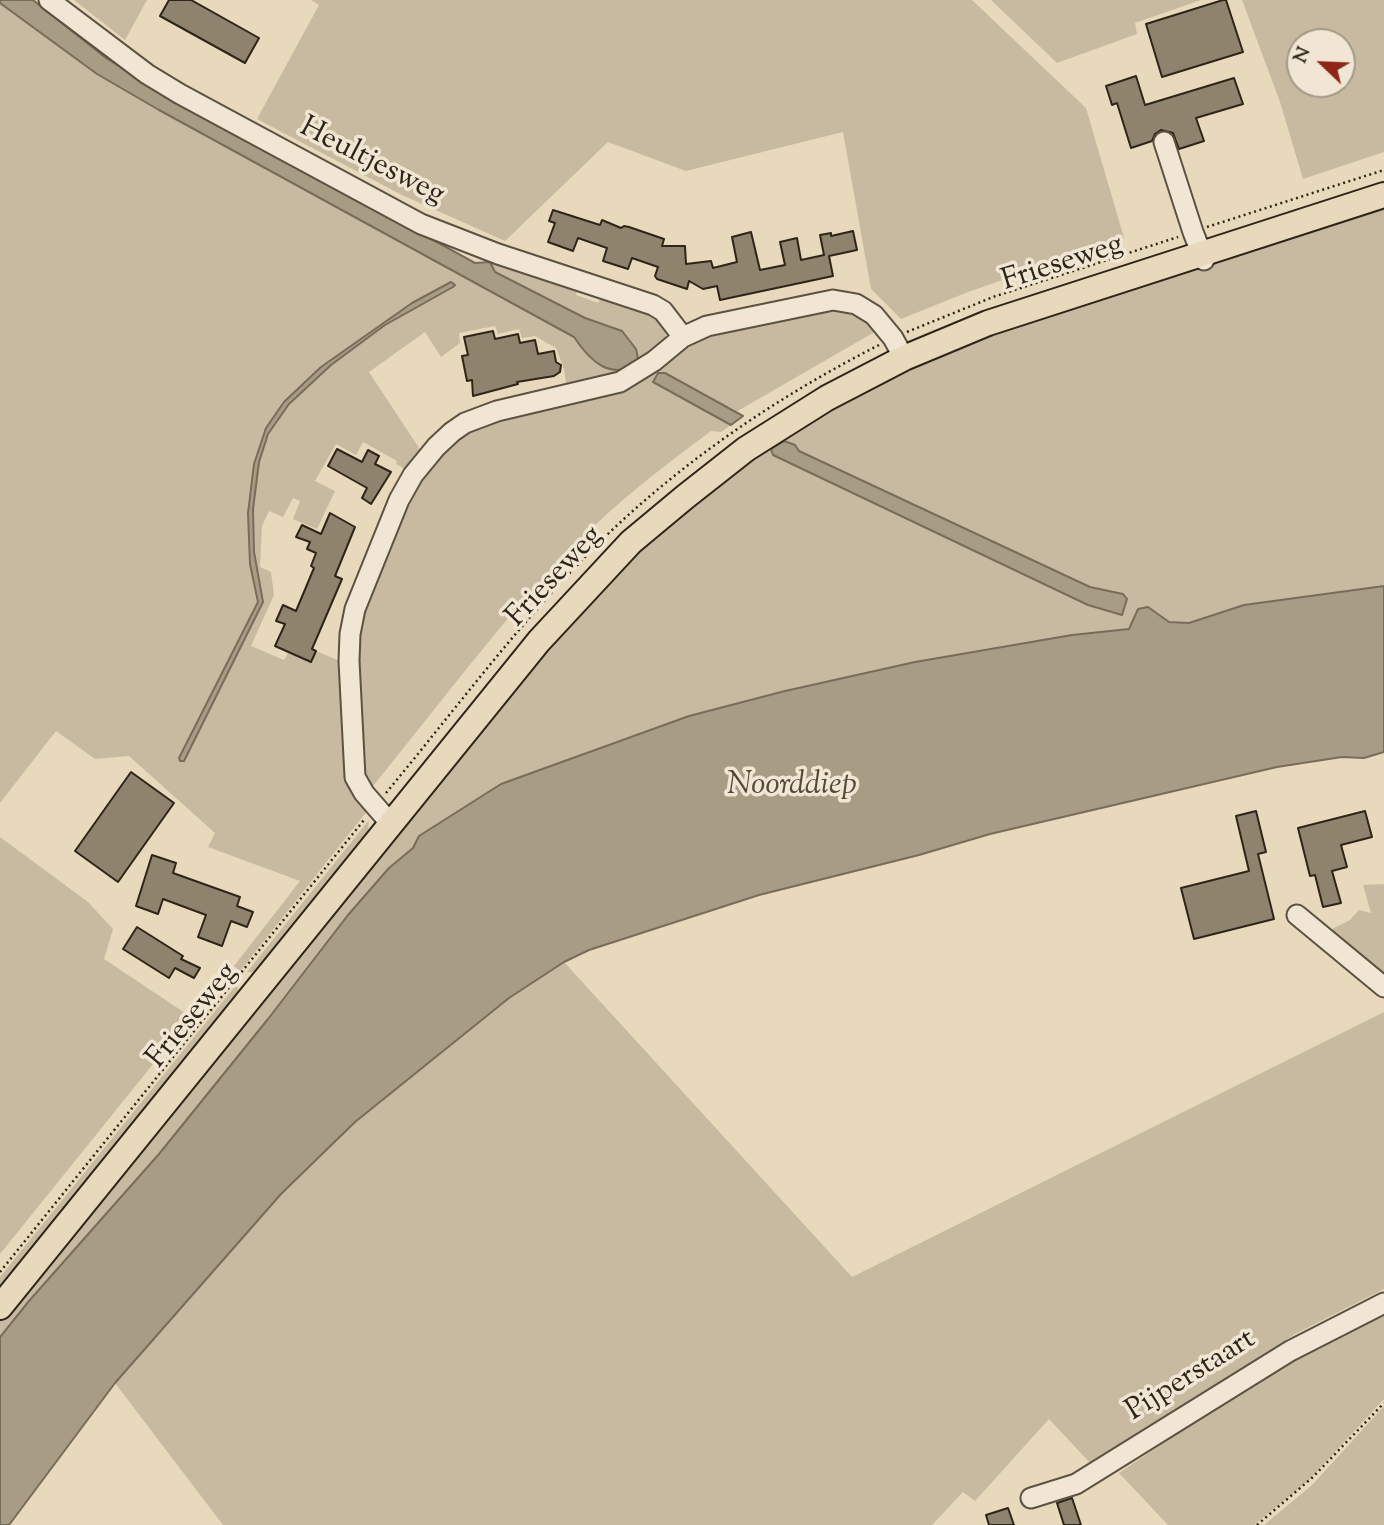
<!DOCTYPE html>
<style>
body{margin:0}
#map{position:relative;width:1384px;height:1525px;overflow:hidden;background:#e8d9bc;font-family:"Sorts Mill Goudy",serif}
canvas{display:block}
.north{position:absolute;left:1286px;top:28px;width:70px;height:70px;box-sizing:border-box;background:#f0e6d3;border:2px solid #a29989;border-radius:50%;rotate:293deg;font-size:19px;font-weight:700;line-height:28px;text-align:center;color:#2e2519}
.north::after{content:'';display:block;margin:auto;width:24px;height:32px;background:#8f2418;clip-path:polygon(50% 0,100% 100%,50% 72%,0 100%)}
</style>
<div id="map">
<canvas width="1384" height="1525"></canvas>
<div class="north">N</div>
</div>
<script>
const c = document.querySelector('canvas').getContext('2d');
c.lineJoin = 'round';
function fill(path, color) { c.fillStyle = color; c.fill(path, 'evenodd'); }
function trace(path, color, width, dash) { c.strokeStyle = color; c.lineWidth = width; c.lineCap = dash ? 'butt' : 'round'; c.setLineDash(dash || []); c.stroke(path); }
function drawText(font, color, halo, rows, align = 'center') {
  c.font = font + ' "Sorts Mill Goudy",serif'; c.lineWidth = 7; c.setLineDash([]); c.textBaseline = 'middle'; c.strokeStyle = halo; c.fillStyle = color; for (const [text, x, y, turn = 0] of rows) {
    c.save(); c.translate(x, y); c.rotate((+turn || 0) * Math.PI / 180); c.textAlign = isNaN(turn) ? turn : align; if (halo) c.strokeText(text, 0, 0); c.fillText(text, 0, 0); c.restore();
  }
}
const green = new Path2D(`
 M74,0H147L125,40Z
 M311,0H972L1086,108L1124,238L968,292L901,319L871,289L843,132L686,171L608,142L505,241L402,195L257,119L319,5Z
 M991,0H1201L1135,23L1137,34L1057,63Z
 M1242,0H1384V152L1303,179L1280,102ZM1342,42V84H1300V42Z
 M0,3L97,74L159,110L574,337L593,361L629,369L567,390L564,369L556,348L535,336L522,338L519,329L498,334L495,326L459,333L460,343L441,357L425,332L369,372L421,451L409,471L396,464L397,461L363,442L356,455L336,444L315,481L335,491L317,529L293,519L300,501L293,498L283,517L269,511L262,526L260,567L271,572L274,595L251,646L284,660L288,653L311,662L316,651L340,661L339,667L347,676L368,810L240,971L234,966L300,881L208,847L215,833L129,756L95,759L56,731L0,803ZM451,282H453V287L385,325L331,365L289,404L268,434L259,462L253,509L254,552L263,602L184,761H180L258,602L250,564L254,464L266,428L284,402L321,367L412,303Z
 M1384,198V586L1244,605L1189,623L1169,622L1138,609L1129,629C1036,639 944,656 853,676C751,699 652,724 555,765C508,785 464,813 419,836L413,848L389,868L348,915L268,1019L159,1154L29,1301L0,1337V1316L505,694L626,559L748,457L919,359ZM795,445L798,451L1090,587L1123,594L1126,603L1122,615L1088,605L773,455Z
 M494,256L578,286L576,295L598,303L602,293C621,300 685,314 661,347C656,353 645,358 639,363L615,328L585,318L494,272L490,262Z
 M841,308L864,315L878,330L736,412L666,373L653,383L731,425L721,432L711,431C671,461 631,491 595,525C513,604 445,698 373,786L364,774L358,651L362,620L372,584L392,536L416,489L444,447L464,431L521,411L717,333Z
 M369,820L368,834L259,973L247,972Z
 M0,837L88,902L113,929L104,959L191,1017L0,1254Z
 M1384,884V980L1326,932L1350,920L1359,910L1371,913L1363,885Z
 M564,962L852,1277L1384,1012V1289L1295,1334L1092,1465L1049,1419L975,1501L963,1492L932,1525H223L115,1383L281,1194L355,1122L509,998Z
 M237,984L240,997L0,1293V1277Z
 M1384,1315V1399L1308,1481L1254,1525H1168L1119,1473C1204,1416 1289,1355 1384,1315Z
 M1384,1406V1525H1264L1312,1485Z`);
const water = new Path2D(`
 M0,0H33L106,58L132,74L475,263L490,262L495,272L585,318L622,331L636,349L639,363C610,381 590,361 574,337L159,110L97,74L0,3Z
 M451,282L455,285L453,287L385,325L331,365L289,404L268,434L259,462L253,509L254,552L263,602L184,761H180L179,758L258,602L250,564L248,513L254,464L266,428L284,402L321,367L412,303Z
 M658,373H665L743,416L731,425L653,382Z
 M784,441L795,445L799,451L1090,587L1123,594L1127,599L1122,615L1088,605L773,455L771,449Z
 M1384,586V752L1364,758L1342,757L1277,767L990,834L919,855L759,895L589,950L564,962L509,998L355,1122L281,1194L115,1383L9,1525H0V1337L29,1301L159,1154L268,1019L348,915L389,868L413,848L419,836L501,784L689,716L785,691L915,662L1072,635L1129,629L1138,609L1148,607L1169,622L1189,623L1244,605Z`);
const building = new Path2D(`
 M169,0H191L259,38L245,63L160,16Z
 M1223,0H1226L1243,52L1162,77L1146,24Z
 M1136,76L1145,105L1234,78L1243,104L1196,118L1204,141L1179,149L1173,133L1161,130L1155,134L1152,141L1131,148L1117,103L1112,105L1106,86Z
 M553,210L600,225L602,220L621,228L624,226L629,227L664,239L662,246H685L686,264L711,261L713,268L737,262L732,237L751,232L760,270L785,265L780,242L797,238L801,260L824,255L820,235L831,233V236L853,231L857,250L829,256L833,276L720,300L717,286L703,289L689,281L687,289L657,279L655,276L658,267L632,258L628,269L603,261L607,248L578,238L573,251L548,242L555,223L549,221Z
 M493,331L495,339L518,334L520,343L535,340L538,354L554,351L556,362L561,365L560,372L554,376L517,382L518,384L473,396L472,380L467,381L462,356L468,355L464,337Z
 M337,449L362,462L368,450L379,456L375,464L391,472L371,504L362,498L367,488L328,466Z
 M330,513L355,527L335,576L342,579L312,649L316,651L311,662L275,646L285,624L276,621L283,605L296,611L314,568L311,566L316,553L307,549L310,542L296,537L302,525L321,534Z
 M131,772L174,803L118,882L75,851Z
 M1256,811L1266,852L1258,854L1274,919L1194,939L1181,888L1249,871L1236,816Z
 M1365,811L1372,837L1341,845L1347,867L1332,871L1341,903L1323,907L1315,875L1310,876L1298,828Z
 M152,855L176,863L173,873L240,897L237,906L253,912L247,927L231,921L222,946L198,937L206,915L163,899L158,914L136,906Z
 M137,927L183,956L181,959L200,968L194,978L175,968L169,978L123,949Z
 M1072,1498L1081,1525H1064L1057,1503Z
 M1008,1508L1014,1525H989L986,1515Z`);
const path = new Path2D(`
 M1207,227L1384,170
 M907,332L993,297L1178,237
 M386,793C459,705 528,611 610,532C690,456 781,395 879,345
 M0,1272L364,820
 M1257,1525L1313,1477L1384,1403`);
const minor = new Path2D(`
 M49,0L147,74L180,94L421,224L498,254L653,305L663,311L683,337
 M1164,142L1193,232L1204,260
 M391,824L364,793L355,777L349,661L350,634L355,609L399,500L413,475L436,447L452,432L465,423L497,411L620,382L654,361L683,337L707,326L833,300L856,304L874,315L893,338L904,358
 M1297,915L1384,987
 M1031,1498L1076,1484L1290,1351L1384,1303`);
const major = new Path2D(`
 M0,1307L539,641L631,542L685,497L746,449L827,398L904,358L988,323L1384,195`);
const streetNames = [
 ["Heultjesweg",371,163,27],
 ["Frieseweg",1063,265,-18],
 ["Frieseweg",556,578,-47],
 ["Frieseweg",194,1017,-51],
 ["Pijperstaart",1192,1377,-32]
];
const waterNames = [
 ["Noorddiep",792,788]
];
fill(green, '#c8baa0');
fill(water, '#a99c85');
trace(water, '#786c5a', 2);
fill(building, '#8f836e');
trace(building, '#2e2519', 2);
trace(minor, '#5c5242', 23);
trace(major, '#2e2519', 28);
trace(path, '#2e2519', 2.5, [2, 3.5]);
trace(minor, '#f0e6d3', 19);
trace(major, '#e8d9bc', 24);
drawText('30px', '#2e2519', '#f0e6d3', streetNames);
drawText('italic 32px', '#534939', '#f0e6d3', waterNames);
</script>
